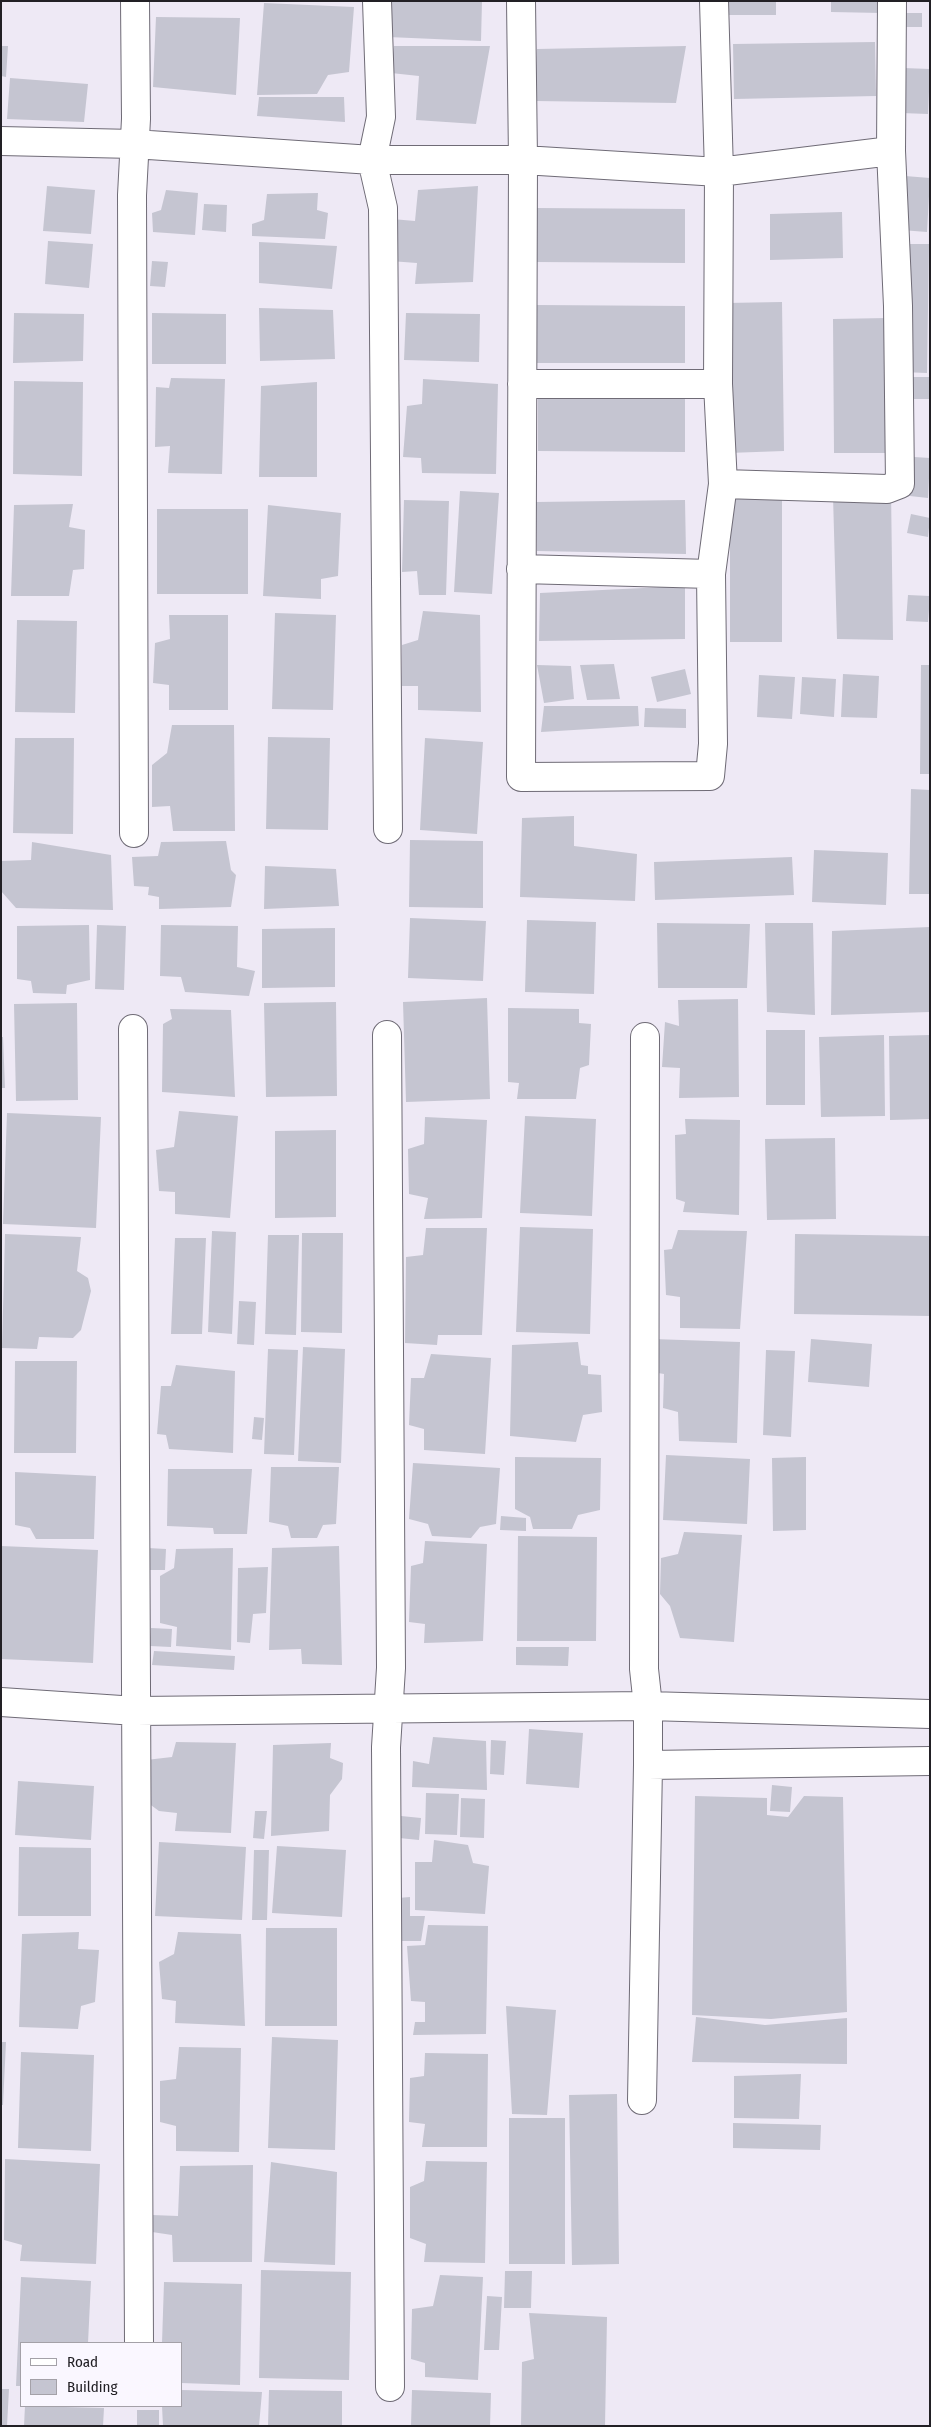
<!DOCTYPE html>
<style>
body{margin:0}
#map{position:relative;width:931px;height:2427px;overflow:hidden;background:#eee9f5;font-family:"Fira Sans Condensed",sans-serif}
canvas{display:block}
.frame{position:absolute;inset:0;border:2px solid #222025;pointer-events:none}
.legend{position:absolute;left:20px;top:2342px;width:162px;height:65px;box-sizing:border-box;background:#faf7ff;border:1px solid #a4a1a8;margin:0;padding:6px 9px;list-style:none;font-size:15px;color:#222025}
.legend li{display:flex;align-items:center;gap:10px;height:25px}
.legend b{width:25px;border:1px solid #a4a1a8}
</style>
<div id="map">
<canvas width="931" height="2427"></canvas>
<div class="frame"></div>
<ul class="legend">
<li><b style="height:6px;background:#fff"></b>Road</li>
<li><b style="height:14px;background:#c5c5d1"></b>Building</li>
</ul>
</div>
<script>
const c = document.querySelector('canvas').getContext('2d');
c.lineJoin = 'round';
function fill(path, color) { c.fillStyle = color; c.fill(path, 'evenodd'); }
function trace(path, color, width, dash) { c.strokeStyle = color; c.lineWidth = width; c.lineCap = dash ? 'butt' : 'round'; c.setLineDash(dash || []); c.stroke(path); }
const building = new Path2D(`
 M390,1H482L481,41L388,37Z
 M724,1H776V15H724Z
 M831,1H882V13L831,12Z
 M264,3L354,7L349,72L328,75L317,94L257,95Z
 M903,13H922V27H903Z
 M156,17L240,18L236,95L153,87Z
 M875,42L876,96L734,99L733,44Z
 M1,46H8L6,77L1,76Z
 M394,46H490L476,124L416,120L419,76L391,73Z
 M686,46L676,103L535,101L537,49Z
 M903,68L930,69L928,114L901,113Z
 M10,78L88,84L84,122L7,119Z
 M259,97H344L345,122L257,116Z
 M905,176L930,178L927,232L901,230Z
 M47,186L95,190L91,234L43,231Z
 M478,186L473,282L415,284L417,263L390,261L392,219L415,221L418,190Z
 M166,190L198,193L195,235L153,232L152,213L161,210Z
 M318,193L317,210L328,213L325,239L252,236V224L264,220L267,194Z
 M204,204L227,205L226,232L202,230Z
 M536,208L685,209V263L536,262Z
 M842,212L843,258L770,260V214Z
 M48,241L93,244L89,288L45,284Z
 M259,242L337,246L332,289L259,283Z
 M903,244H929L927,373L902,372Z
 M152,261L168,262L165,287L150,286Z
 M782,302L784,451L728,453L726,303Z
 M537,305L685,306V363H537Z
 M259,308L333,310L335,359L260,361Z
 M14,313L84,314L83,361L13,363Z
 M152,313L226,314V364H152Z
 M406,313L480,314L479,362L404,360Z
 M887,318L889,453H834L833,319Z
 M909,377H930V399H909Z
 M171,378L225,379L222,474L168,473L170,446L155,447L156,387L169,388Z
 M423,379L498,384L496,474L422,473L421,458L403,457L407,406L422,404Z
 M14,381L83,382L82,476L13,474Z
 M317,382V477H259L261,386Z
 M538,397L685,398V452L538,451Z
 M914,457L930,458L928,498L910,496Z
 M891,490L893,640L837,639L833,496Z
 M460,491L499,493L492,594L454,592Z
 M730,494H782V642H730Z
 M404,500L449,501L446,595H419L417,571L402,572Z
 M685,500L686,554L537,551L536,502Z
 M73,504L69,527L85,530L84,569L73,570L69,596H11L14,505Z
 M268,505L341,513L338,576L321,579V599L263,596Z
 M157,509H248V594H157Z
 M911,514L930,518L928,537L907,533Z
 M685,586V639L539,641L540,593Z
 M908,595L930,596L928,622L906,621Z
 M423,611L480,615L481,712L418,710V686H402V645L418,640Z
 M275,613L336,615L333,710L272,709Z
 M169,615H228V710H169V685L153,683L155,643L170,639Z
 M17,620L77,621L75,713L15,712Z
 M614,664L620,699L587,700L580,665Z
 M537,665L571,666L574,699L544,703Z
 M921,665H930V774H920Z
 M685,669L691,694L657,702L651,677Z
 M843,674L879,676L877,718L841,717Z
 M759,675L795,677L792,719L757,717Z
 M802,677L836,679L834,717L800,714Z
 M544,706H638L639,726L541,732Z
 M645,708L686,709V728L644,727Z
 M172,725H234L235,831H173L170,806L152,807V765L167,753Z
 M268,737L330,738L328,830L266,829Z
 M15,738H74L73,834L13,833Z
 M425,738L483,742L477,834L420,830Z
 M911,789L930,790V894H909Z
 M574,816V846L637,854L635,901L520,897L522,818Z
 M410,840L483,841V908L409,907Z
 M226,841L231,870L236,875L231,907L159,909V897L148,895L149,887L134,886L132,857L158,856L161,842Z
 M32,842L111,855L113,910L16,908L1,891V861L31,860Z
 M814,850L888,853L886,905L812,902Z
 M792,857L794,895L655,900L654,862Z
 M265,866L336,869L339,906L264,909Z
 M410,918L486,921L483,981L408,978Z
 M527,920L596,922L594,994L525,992Z
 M657,923L750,924L747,988H658Z
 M765,923H813L815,1015L767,1012Z
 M89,925L90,980L67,985L66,994L33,993L31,981L17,979V926Z
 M97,925L126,926L124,990L95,989Z
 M161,925L238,926L237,967L255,971L249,996L185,992L181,977L160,976Z
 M930,927V1012L831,1015L832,931Z
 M335,928V987L262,988V929Z
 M487,998L490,1099L406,1102L403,1002Z
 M738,999L739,1097L679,1098L680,1068L662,1067L665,1022L679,1026L678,1000Z
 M336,1002L337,1096L266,1097L264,1003Z
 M77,1003L78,1100L16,1101L14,1004Z
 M508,1008L579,1009V1023L591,1024L589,1065L580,1068L576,1099H517L519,1083L508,1082Z
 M170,1009L231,1010L235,1097L162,1092L163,1024L172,1019Z
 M766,1030H805V1105H766Z
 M884,1035L885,1116L821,1117L819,1037Z
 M930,1035V1119L890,1120L889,1036Z
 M1,1037H3L5,1088H1Z
 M179,1111L238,1116L230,1218L175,1214V1192L159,1191L156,1150L174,1147Z
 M7,1113L101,1117L96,1228L3,1224Z
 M525,1116L596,1119L592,1216L520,1213Z
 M425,1117L487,1120L482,1218L424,1219L428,1198L409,1194L408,1149L424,1144Z
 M685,1119L740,1120L739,1215L683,1212L685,1202L676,1199L675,1135L686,1134Z
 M336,1130V1217L275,1218V1131Z
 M835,1138L836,1219L767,1220L765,1139Z
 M520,1227L593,1229L590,1334L516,1332Z
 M426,1228H487L482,1335H438L437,1345L405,1343L406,1257L423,1255Z
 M678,1230L747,1231L740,1329L680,1328V1297L666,1295L664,1250L672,1249Z
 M212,1231L236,1232L232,1334L208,1332Z
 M302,1233H343L342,1333L301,1332Z
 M5,1234L81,1237L77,1271L88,1278L91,1291L81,1330L73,1338L39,1337L37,1349L2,1348Z
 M795,1234L930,1236V1316L794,1314Z
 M268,1235H299L296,1335L265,1334Z
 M175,1238H206L202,1334H171Z
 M239,1301L256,1302L254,1345L237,1344Z
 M653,1339L740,1342L737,1443L679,1441L678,1412L663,1408L664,1374L652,1372Z
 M811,1339L872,1344L869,1387L808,1382Z
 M578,1342L581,1365L588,1366V1374L601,1375L602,1412L583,1415L576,1442L510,1436L512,1345Z
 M303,1347L345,1349L341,1463L298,1461Z
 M268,1349L298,1350L294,1455L264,1454Z
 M766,1350L795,1351L791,1437L763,1435Z
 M431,1354L491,1358L485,1454L424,1450V1429L409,1425L411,1378H424Z
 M15,1361H77L76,1453H14Z
 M176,1365L235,1371L233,1453L169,1449L166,1435L157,1434L161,1386H171Z
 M254,1417L264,1418L262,1440L252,1439Z
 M666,1455L750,1459L747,1524L663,1520Z
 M515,1457L601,1458L600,1510L578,1515L572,1529H533L530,1517L515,1509Z
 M806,1457V1530L773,1531L772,1458Z
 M413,1463L500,1468L496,1524L480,1527L471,1538L432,1536L428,1524L409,1519Z
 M271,1467H339L336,1524L323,1525L317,1538H291L288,1526L269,1522Z
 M168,1469H252L247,1534H214L213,1528L167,1526Z
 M15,1472L96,1476L94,1539H36L30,1528L15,1525Z
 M501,1516L526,1518V1531L500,1530Z
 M684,1532L742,1535L734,1642L680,1638L670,1606L660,1594L661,1558L678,1554Z
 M518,1536L597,1537L596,1641H517Z
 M425,1541L487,1544L483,1641L424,1643L425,1624L409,1622L411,1566L423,1563Z
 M1,1546L98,1550L93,1663L1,1659Z
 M339,1546L342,1665L302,1664L301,1649L269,1650L272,1548Z
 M148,1548L166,1549L165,1570H147Z
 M233,1548L231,1650L176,1646L177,1627L160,1623V1576L174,1568L176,1549Z
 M268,1567L266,1613L253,1614L250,1643L237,1642L238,1568Z
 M151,1628L172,1629L171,1647L150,1646Z
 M516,1647H569L568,1666L516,1665Z
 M154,1651L235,1656L234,1670L152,1665Z
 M529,1729L583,1733L579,1788L526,1784Z
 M433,1737L486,1741L487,1790L412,1787L413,1761L429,1764Z
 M491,1740L506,1741L504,1775L490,1774Z
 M176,1742L236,1743L231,1833L175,1831L177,1813L159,1811L144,1800L146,1760L172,1757Z
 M331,1743L330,1758L343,1763L342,1779L330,1795L329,1831L271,1836L273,1745Z
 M18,1781L94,1786L91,1840L15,1835Z
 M772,1785L792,1787L790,1812L770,1811Z
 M426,1793L459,1794L457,1835L425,1834Z
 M695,1796L767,1798V1815L788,1817L804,1796L843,1797L847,2012L771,2019L692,2015Z
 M461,1798L485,1799L484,1838L460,1837Z
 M255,1811H267L264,1839L253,1838Z
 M401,1816L421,1818L419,1840L399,1838Z
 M434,1840L468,1845L473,1863L489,1866L485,1914L415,1910V1862H432Z
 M159,1842L246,1847L242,1920L155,1916Z
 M277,1846L346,1850L342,1917L272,1913Z
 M19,1847L91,1848V1916H18Z
 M254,1850H269L267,1920H252Z
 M410,1897V1916H425L421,1941H393L398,1898Z
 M428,1925L488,1926L486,2034L413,2035L415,2022H425V2002L411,2001L407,1946L425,1945Z
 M266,1928H337V2026H265Z
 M79,1932L78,1949L99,1950L95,2002L81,2006L78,2029L19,2027L22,1934Z
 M178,1932L241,1934L245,2026L175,2023L176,2001L162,1999L159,1962L174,1954Z
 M506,2006L556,2010L547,2115L512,2114Z
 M696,2017L765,2025L847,2018V2064L692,2062Z
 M272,2037L338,2040L335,2150L268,2148Z
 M1,2042H6L3,2105H1Z
 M179,2047L241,2048L239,2152L176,2151V2126L160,2122V2081L176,2079Z
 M21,2052L94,2055L91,2151L18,2148Z
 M425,2053L488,2054L487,2147H422L425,2124L409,2122L410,2078L424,2076Z
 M801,2074L799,2119L734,2118V2076Z
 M617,2094L619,2264L572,2265L569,2095Z
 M509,2118H565V2264H509Z
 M733,2123L821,2125L820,2150L733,2148Z
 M5,2159L100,2164L96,2264L20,2261L22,2245L4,2240Z
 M426,2161L487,2162L485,2263L424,2262L426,2244L410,2238V2187L424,2181Z
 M271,2162L337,2172L335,2265L264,2262Z
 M253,2165L252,2262H173L172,2235L152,2232V2215L178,2216L180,2166Z
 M261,2270L351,2272L349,2380L259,2378Z
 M505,2271H532L531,2308H504Z
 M440,2275L483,2277L478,2380L425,2377V2363L411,2359L412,2309L433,2306Z
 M21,2277L91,2281L88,2343H21V2386H16Z
 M164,2282L242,2284L240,2385L181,2383V2343H162Z
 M487,2296L502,2297L499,2350H484Z
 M529,2313L607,2317L605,2426H521L522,2362L534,2359Z
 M1,2389H9L7,2426H1Z
 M181,2390L262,2392L259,2426H163L162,2406H181Z
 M269,2390L342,2391V2426H268Z
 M412,2390L491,2393L490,2426H411Z
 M25,2406L104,2408L103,2426H24Z
 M137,2410H159V2426H137Z`);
const minor = new Path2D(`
 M377,1L381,117L372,160L383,208L388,829
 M521,1L523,160L521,777L710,776L713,744L711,574L723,484L718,384L719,172L714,1
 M1,141L134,144L372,160H523L719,172L891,151
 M522,384H718
 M723,484L887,489L900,484L898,306L891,151L892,1
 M521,569L711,574
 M134,833L132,195L136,119L135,1
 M133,1029L139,2343
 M387,1035L391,1668L386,1747L390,2387
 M1,1702L136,1711L648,1706L930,1714
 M648,1765L930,1761
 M642,2100L648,1765V1706L644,1669L645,1037`);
fill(building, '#c5c5d1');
trace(minor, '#6f6b76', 30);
trace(minor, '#fff', 28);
</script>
